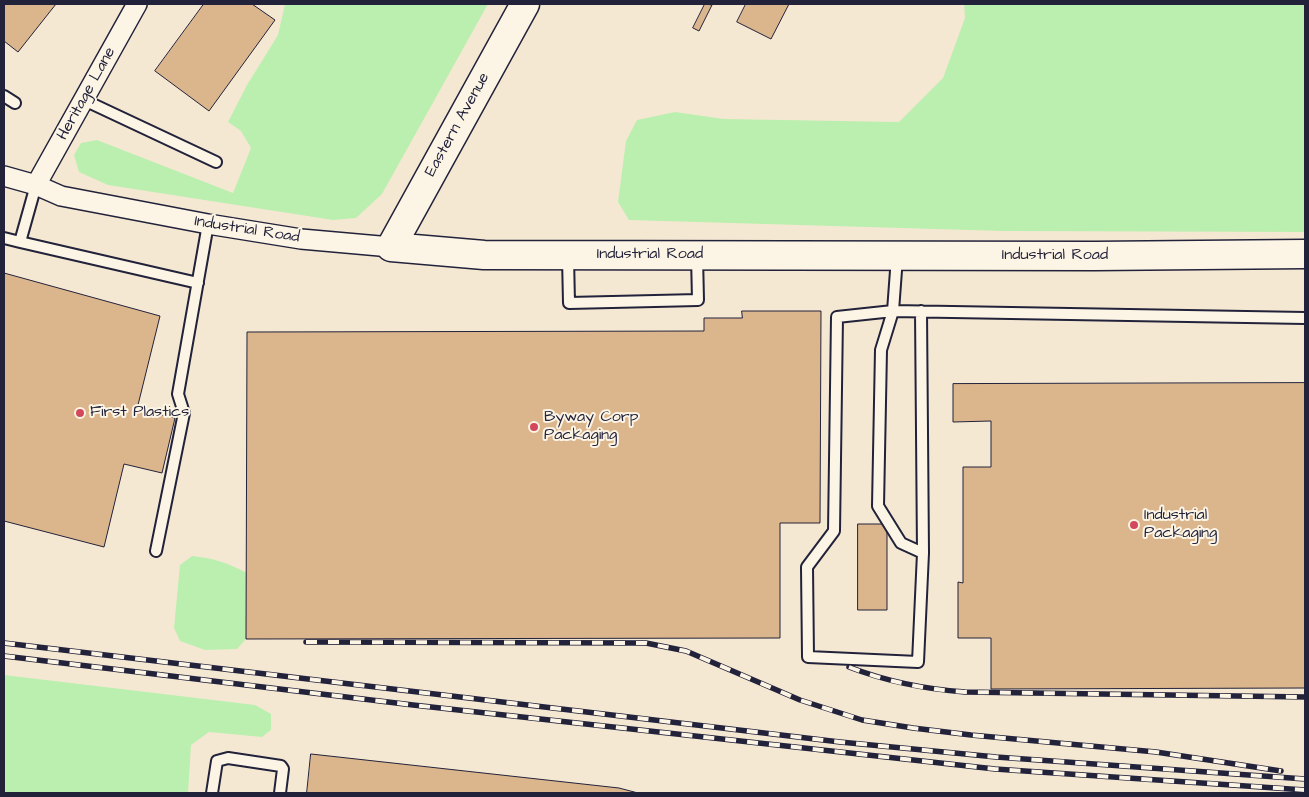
<!DOCTYPE html>
<style>
body{margin:0}
#map{position:relative;width:1309px;height:797px;overflow:hidden;background:#f5e8d3;font-family:"Architects Daughter",sans-serif}
canvas{display:block}
.frame{position:absolute;inset:0;border:5px solid #22223b;pointer-events:none}
</style>
<div id="map">
<canvas width="1309" height="797"></canvas>
<div class="frame"></div>
</div>
<script>
const c = document.querySelector('canvas').getContext('2d');
c.lineJoin = 'round';
function fill(path, color) { c.fillStyle = color; c.fill(path, 'evenodd'); }
function trace(path, color, width, dash) { c.strokeStyle = color; c.lineWidth = width; c.lineCap = dash ? 'butt' : 'round'; c.setLineDash(dash || []); c.stroke(path); }
function drawText(font, color, halo, rows, align = 'center') {
  c.font = font + ' "Architects Daughter",sans-serif'; c.lineWidth = 4; c.setLineDash([]); c.textBaseline = 'middle'; c.strokeStyle = halo; c.fillStyle = color; for (const [text, x, y, turn = 0] of rows) {
    c.save(); c.translate(x, y); c.rotate((+turn || 0) * Math.PI / 180); c.textAlign = isNaN(turn) ? turn : align; if (halo) c.strokeText(text, 0, 0); c.fillText(text, 0, 0); c.restore();
  }
}
const green = new Path2D(`
 M285,4H488L382,194L356,218L333,220L108,185L79,172L74,155L81,143L97,140L233,193L251,148L241,131L228,122L247,85L278,35Z
 M964,4H1305V232L1003,231L629,220L618,202L626,141L637,120L675,112L724,119L899,122L943,78L965,18Z
 M192,556C213,558 228,563 247,573L246,639L237,649L205,650L180,641L174,628L180,565Z
 M4,675L255,705L271,714V730L262,737L209,732L191,745L188,793H4Z`);
const building = new Path2D(`
 M4,4H56L18,52L4,41Z
 M204,4H252L275,20L209,111L155,71Z
 M705,4L712,5L699,31L693,28Z
 M746,4H789L771,39L737,22Z
 M4,273L160,316L137,409L175,418L162,473L124,464L104,547L4,521Z
 M742,311H821L820,523H780V638L246,639L247,332L704,331V318H742Z
 M1305,383V688L991,689V638H958V582L963,583V467H991V421L953,422V384Z
 M858,524H887V610H858Z
 M311,754L619,788L638,793H307Z`);
const lane = new Path2D(`
 M4,96L15,103
 M84,100L216,162
 M4,238L20,242L36,185
 M20,242L198,283
 M568,257L569,303L698,300L697,256
 M897,257L893,311L1305,318
 M921,311L923,553L901,543L878,506L881,350L893,311L837,317L834,531L807,567L808,657L918,662L923,553
 M156,551L184,413L178,394L208,224
 M212,793L217,761L228,758L281,766L283,769L280,793`);
const street = new Path2D(`
 M4,176L36,185L61,196L208,224L301,239L391,247
 M36,185L137,4`);
const secondary = new Path2D(`
 M525,4L391,247L484,255L1095,256L1305,254`);
const rail = new Path2D(`
 M306,642L646,643L686,651L800,700L862,720L913,728L971,735L1156,752L1281,771
 M4,643L840,742L996,757L1305,779
 M4,656L413,705L995,769L1305,790
 M849,667C888,682 923,689 965,692L1305,697`);
const markers = [
 [80,413,5,"#d1495b"],
 [534,427,5,"#d1495b"],
 [1134,525,5,"#d1495b"]
];
const streetNames = [
 ["Heritage Lane",87,94,-61],
 ["Eastern Avenue",458,125,-61],
 ["Industrial Road",247,230,9],
 ["Industrial Road",650,255],
 ["Industrial Road",1055,256]
];
const poiNames = [
 ["First Plastics",90,413],
 ["Byway Corp",544,418],
 ["Packaging",544,436],
 ["Industrial",1144,516],
 ["Packaging",1144,534]
];
fill(green, '#bbefaf');
fill(building, '#dbb58c');
trace(building, '#22223b', 1);
trace(lane, '#22223b', 14);
trace(street, '#22223b', 22);
trace(secondary, '#22223b', 31);
trace(lane, '#fcf5e5', 10);
trace(street, '#fcf5e5', 19);
trace(secondary, '#fcf5e5', 28);
trace(rail, '#22223b', 5.5);
trace(rail, '#fcf5e5', 4, [11]);
for (const [x, y, r, color] of markers) { const dot = new Path2D(); dot.arc(x, y, r, 0, 2 * Math.PI); c.fillStyle = color; c.fill(dot); trace(dot, '#fcf5e5', 2); }
drawText('16px', '#22223b', '#fcf5e5', streetNames);
drawText('16px', '#22223b', '#fcf5e5', poiNames, 'left');
</script>
